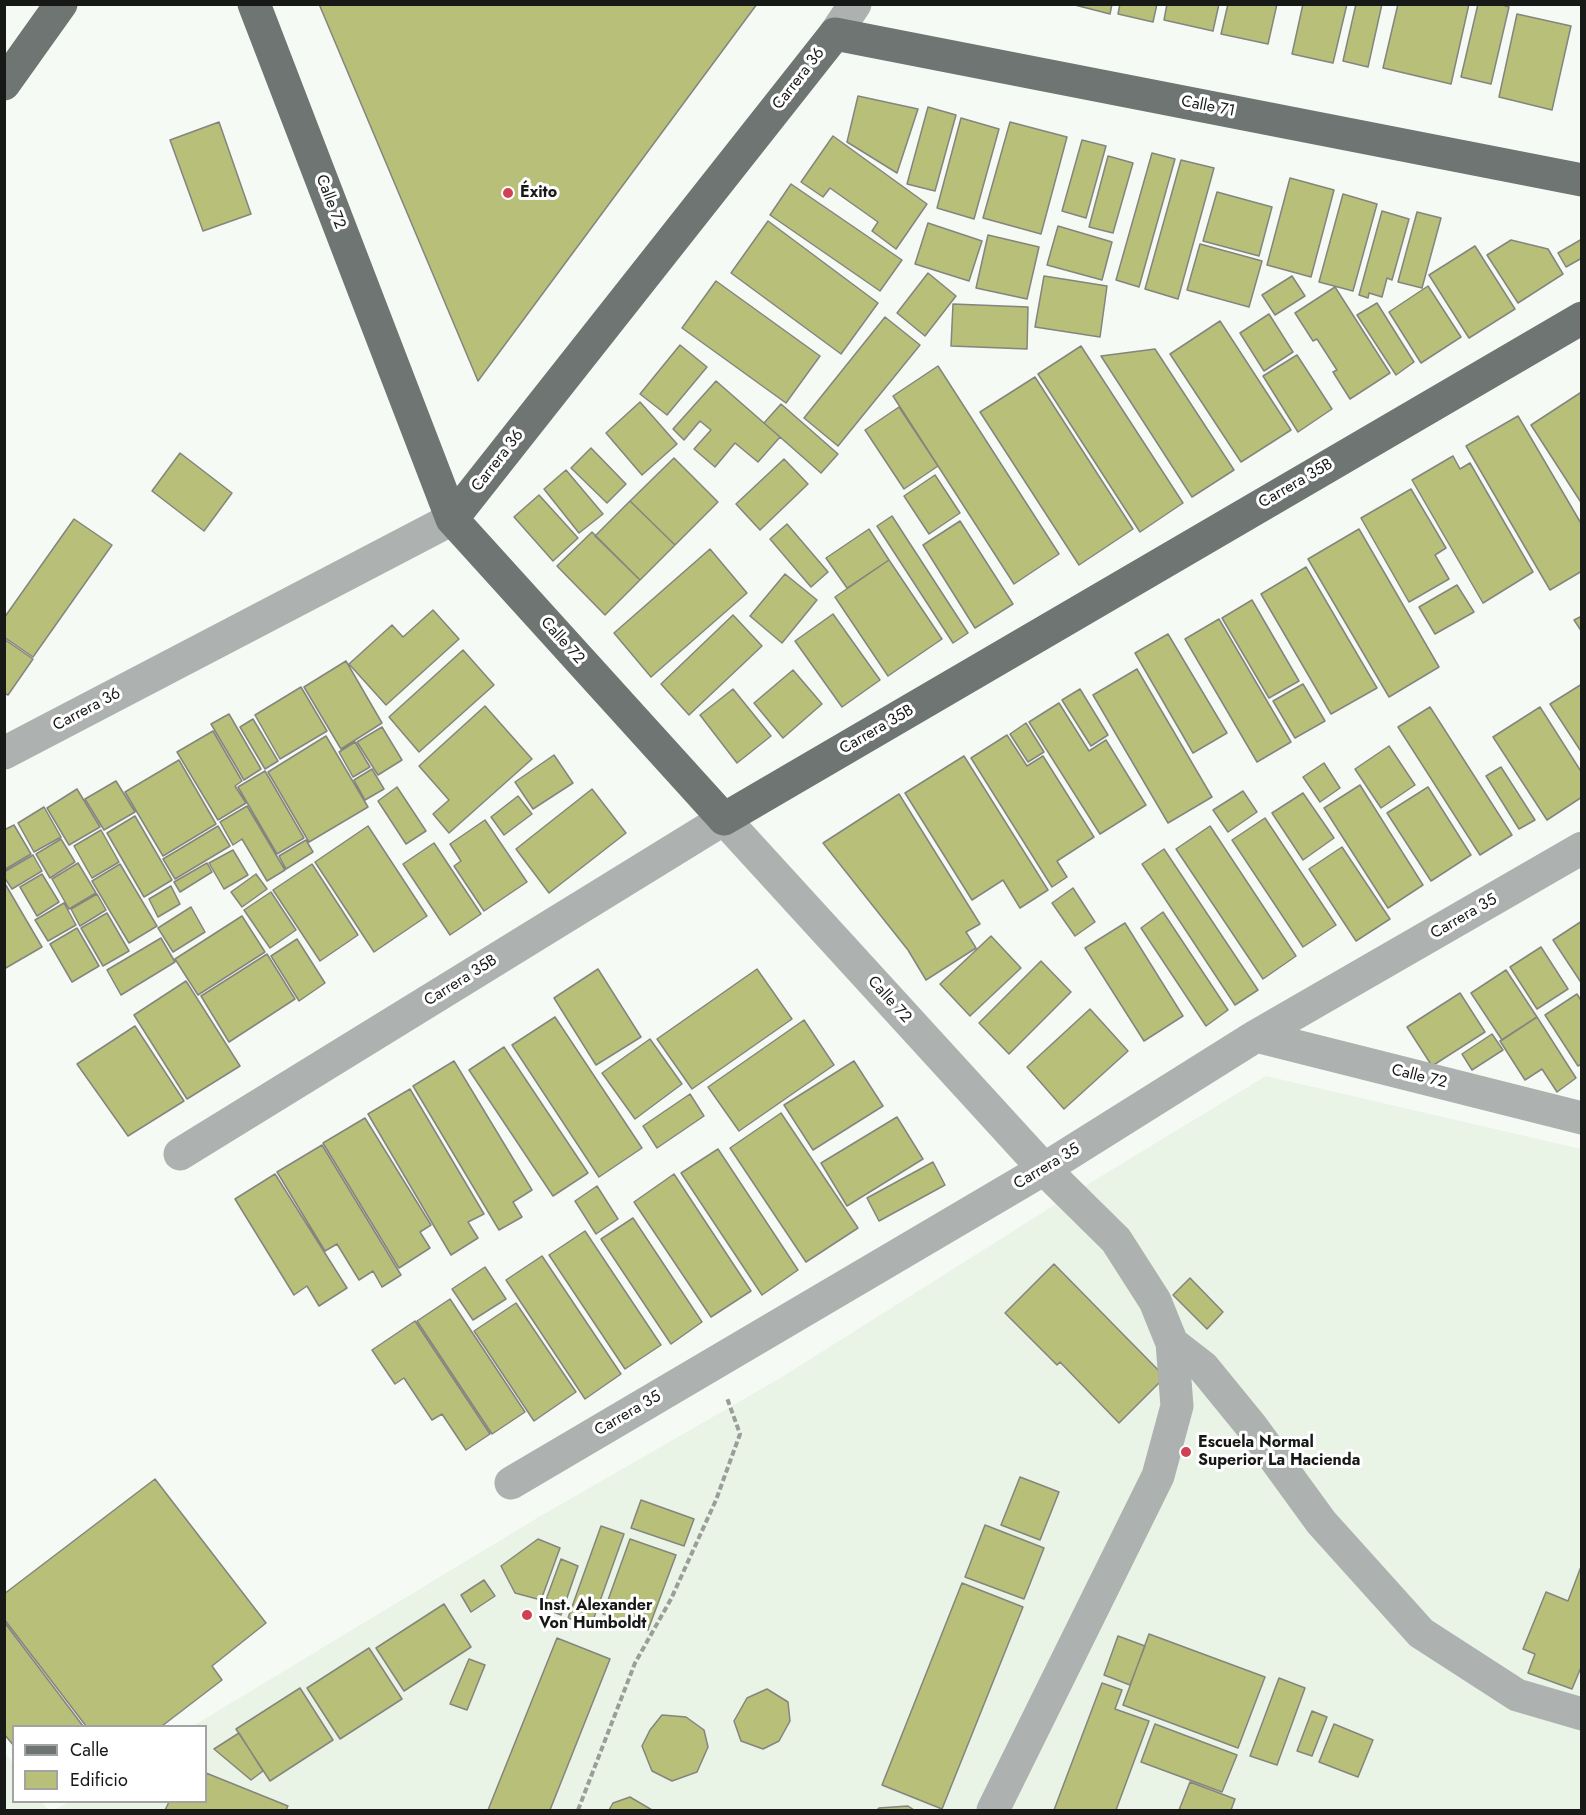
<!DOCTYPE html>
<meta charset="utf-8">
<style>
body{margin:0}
#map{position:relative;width:1586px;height:1815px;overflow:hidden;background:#f5faf4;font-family:Jost,sans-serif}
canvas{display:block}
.frame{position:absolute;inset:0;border:6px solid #171916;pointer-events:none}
.legend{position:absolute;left:12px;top:1725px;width:195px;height:78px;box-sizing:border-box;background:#fff;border:2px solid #a2a3a2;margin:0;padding:8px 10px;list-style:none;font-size:18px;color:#171916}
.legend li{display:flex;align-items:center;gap:12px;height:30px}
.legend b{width:30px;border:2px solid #a2a3a2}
</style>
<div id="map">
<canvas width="1586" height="1815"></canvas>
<div class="frame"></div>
<ul class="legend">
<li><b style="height:8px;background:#6f7572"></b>Calle</li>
<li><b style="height:16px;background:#b7bf78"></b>Edificio</li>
</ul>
</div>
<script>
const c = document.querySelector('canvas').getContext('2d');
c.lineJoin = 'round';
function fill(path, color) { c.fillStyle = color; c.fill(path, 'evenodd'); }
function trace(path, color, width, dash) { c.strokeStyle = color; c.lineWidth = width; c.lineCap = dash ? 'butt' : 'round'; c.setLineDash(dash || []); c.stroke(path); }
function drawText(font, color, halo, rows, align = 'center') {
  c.font = font + ' Jost,sans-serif'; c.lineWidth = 6; c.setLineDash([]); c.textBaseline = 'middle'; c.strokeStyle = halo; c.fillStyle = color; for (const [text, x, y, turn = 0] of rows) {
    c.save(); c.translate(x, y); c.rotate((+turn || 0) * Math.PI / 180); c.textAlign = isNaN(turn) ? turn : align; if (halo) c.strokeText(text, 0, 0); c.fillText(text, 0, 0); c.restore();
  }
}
const built = new Path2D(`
 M1266,1076L1581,1149V1810H54L69,1802H206V1726H193L539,1517L782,1377L1072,1194Z
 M4,1752L13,1764L14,1802H42L48,1810H5Z`);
const building = new Path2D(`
 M319,4H757L478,381Z
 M1071,4H1112L1110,14Z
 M1120,4H1157L1153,22L1118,14Z
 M1167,4H1219L1213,31L1164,20Z
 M1228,4H1277L1268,44L1221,34Z
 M1303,4H1347L1333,63L1292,54Z
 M1356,4H1382L1368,67L1343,61Z
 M1398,4H1469L1451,84L1383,68Z
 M1478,4H1499L1509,7L1491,84L1461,77Z
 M1517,14L1571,26L1552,110L1499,97Z
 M858,96L918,109L897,173L847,142Z
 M928,107L956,115L935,191L907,184Z
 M961,118L999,129L974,219L937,208Z
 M219,122L251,214L203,231L170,140Z
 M1010,122L1067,137L1041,234L983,218Z
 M833,136L927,204L896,249L872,231L878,222L830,188L823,197L801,182Z
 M1082,140L1106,146L1086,218L1062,211Z
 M1152,153L1175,159L1139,287L1116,280Z
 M1108,156L1133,163L1113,233L1089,227Z
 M1181,160L1214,168L1178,299L1145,289Z
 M1290,178L1334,190L1311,277L1267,265Z
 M791,184L902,260L880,291L770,215Z
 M1217,192L1272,207L1259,256L1203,241Z
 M1343,194L1377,204L1353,291L1319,282Z
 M1382,211L1409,219L1392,280L1387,278L1382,297L1369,293L1368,298L1359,295Z
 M1417,212L1441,218L1422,288L1398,282Z
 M768,221L878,303L841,354L731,273Z
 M928,223L982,241L969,281L915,264Z
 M1058,226L1112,242L1102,280L1047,265Z
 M988,235L1039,247L1027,299L976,288Z
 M1582,239V258L1566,267L1558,253Z
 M1511,240L1548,249L1563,274L1518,303L1487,255Z
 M1200,244L1262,261L1249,307L1187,290Z
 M1475,246L1515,309L1469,338L1429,275Z
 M928,273L956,296L925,336L897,313Z
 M1044,276L1107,286L1100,337L1035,327Z
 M1292,276L1305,296L1275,315L1262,295Z
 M716,281L820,356L786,403L682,328Z
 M1428,286L1461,337L1421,363L1389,312Z
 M1335,287L1390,373L1350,399L1333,372L1337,370L1317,339L1313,341L1295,313Z
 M1377,303L1414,362L1396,375L1357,315Z
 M953,304L1028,307L1027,349L951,346Z
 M1269,314L1293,352L1264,371L1240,333Z
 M885,317L920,345L838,446L804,418Z
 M1220,321L1291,430L1241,462L1170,354Z
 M680,345L707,367L667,415L640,394Z
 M1081,346L1183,503L1140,532L1038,374Z
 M1155,349L1234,470L1192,497L1101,356Z
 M1297,355L1332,409L1298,432L1263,376Z
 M938,366L1059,554L1014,584L893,396Z
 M1035,377L1133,529L1079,565L980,412Z
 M716,381L780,437L758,462L735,443L715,467L694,449L711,430L700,421L684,440L673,429Z
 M1580,393L1582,395V504L1531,425Z
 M640,402L677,444L642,475L606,433Z
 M781,404L838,454L821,473L764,423Z
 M899,407L938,466L904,489L865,430Z
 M1518,416L1582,525V571L1550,590L1466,446Z
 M591,448L626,484L607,503L571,468Z
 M180,453L232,493L204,531L152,491Z
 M1453,456L1460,469L1470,463L1533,572L1483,603L1412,480Z
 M674,458L718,502L675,545L630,501Z
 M784,459L808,484L760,530L736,504Z
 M566,470L603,514L579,533L544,489Z
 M935,475L960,513L929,534L904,496Z
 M1411,489L1446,548L1435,555L1449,579L1409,602L1361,518Z
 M539,495L578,538L553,561L514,517Z
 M630,501L675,545L640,580L595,536Z
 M892,516L968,633L953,643L877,526Z
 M74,519L112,545L33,657L4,637V618Z
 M960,521L1013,604L975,628L923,545Z
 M787,524L828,572L811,587L770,539Z
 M869,529L889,560L847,588L826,558Z
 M1359,529L1439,667L1389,697L1308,559Z
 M592,532L640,580L605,615L557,566Z
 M710,549L747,593L651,677L614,633Z
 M889,560L942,639L888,676L835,597Z
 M1306,567L1377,688L1331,714L1261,594Z
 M785,574L817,600L782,643L750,616Z
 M1457,585L1474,612L1435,634L1419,607Z
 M1252,600L1299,681L1269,698L1222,618Z
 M433,610L459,639L386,705L349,664L392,625L403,637Z
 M833,614L880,680L842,707L795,641Z
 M733,615L762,646L689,715L661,684Z
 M1582,616V632L1574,620Z
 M1219,619L1291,742L1257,762L1185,639Z
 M1168,634L1227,733L1193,753L1135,653Z
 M4,639L33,659L8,695L4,693Z
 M463,650L494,685L419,752L389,717Z
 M346,661L382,723L341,749L304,687Z
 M1137,669L1212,797L1168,823L1093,695Z
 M793,670L822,704L783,738L754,703Z
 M1303,684L1325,721L1295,738L1273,701Z
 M1582,684V753L1550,704Z
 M301,687L327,731L280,759L255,715Z
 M733,689L771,736L737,763L700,715Z
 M1080,689L1108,735L1091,746L1062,700Z
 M1059,703L1089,751L1106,740L1146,805L1100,834L1029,722Z
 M485,706L532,759L449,833L433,814L449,800L419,766Z
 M1430,707L1512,835L1480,855L1398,727Z
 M1540,707L1582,773V797L1547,820L1493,737Z
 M229,714L261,769L244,780L211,724Z
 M253,719L278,761L265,769L240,727Z
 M1026,723L1044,752L1028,762L1010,734Z
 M382,727L402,760L378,775L357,742Z
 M213,731L242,781L235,786L246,803L218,820L177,752Z
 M1007,735L1027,766L1043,756L1094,837L1057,861L1067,877L1052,887L971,758Z
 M326,736L368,807L309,842L268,772Z
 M355,742L370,767L353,777L339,752Z
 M1389,746L1415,785L1381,808L1355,769Z
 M554,755L573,783L533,809L515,782Z
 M964,756L1048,890L1020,908L1003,880L972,900L905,793Z
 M179,760L216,824L163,856L125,792Z
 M1324,763L1340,788L1320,802L1303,777Z
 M1501,767L1535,820L1519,829L1486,776Z
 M372,769L384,789L365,800L354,780Z
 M265,771L304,838L277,854L238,787Z
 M116,781L135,812L104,830L85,799Z
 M1360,785L1423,885L1388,908L1324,808Z
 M397,787L426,831L406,844L378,801Z
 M1428,787L1471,855L1431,881L1387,813Z
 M77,789L100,827L69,845L47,808Z
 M592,789L626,833L549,893L516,849Z
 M1243,791L1257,812L1228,832L1213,810Z
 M1303,793L1334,838L1303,860L1272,813Z
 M899,794L980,924L966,932L976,948L926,980L908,950L823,843Z
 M518,796L532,814L504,835L491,817Z
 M247,806L285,870L267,881L242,839L233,845L220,822Z
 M44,807L61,837L34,852L18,823Z
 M135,816L172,880L144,897L107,833Z
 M1265,818L1336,925L1303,947L1232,840Z
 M485,820L527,882L484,911L454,866L461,861L450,844Z
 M14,825L31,854L4,870V830Z
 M218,826L230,846L175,879L163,859Z
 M368,826L427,916L374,952L315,862Z
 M1210,826L1296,956L1263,979L1176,849Z
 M101,830L119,862L92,878L74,846Z
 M61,839L75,862L50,878L36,854Z
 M306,840L313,852L286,869L279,856Z
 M434,843L481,914L450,935L403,864Z
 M1342,847L1390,919L1356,941L1309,869Z
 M1164,849L1258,990L1235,1005L1142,864Z
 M233,850L248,875L224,889L209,863Z
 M33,855L42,871L12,889L4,877V872Z
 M78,863L96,893L69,909L52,879Z
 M207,863L212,872L180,892L174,882Z
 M120,864L157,926L129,943L92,881Z
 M312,864L358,935L320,961L273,890Z
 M42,874L59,902L37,916L20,887Z
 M256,874L267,889L242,907L231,892Z
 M4,882L42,947L4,969Z
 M171,886L180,904L158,917L149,899Z
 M1073,888L1095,922L1075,936L1052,903Z
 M271,892L296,930L270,948L244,910Z
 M97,894L106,910L80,926L71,909Z
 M64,903L76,925L48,941L35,920Z
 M191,907L205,932L173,952L158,928Z
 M1163,912L1228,1010L1206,1026L1141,928Z
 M107,913L129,951L103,966L81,928Z
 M242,916L265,952L198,995L175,959Z
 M1582,921V984L1553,940Z
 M1125,923L1183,1016L1144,1041L1085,948Z
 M77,928L99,966L72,982L50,944Z
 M991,936L1021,968L970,1016L940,984Z
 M161,938L175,962L121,995L107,970Z
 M297,939L325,983L299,1001L271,956Z
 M1541,947L1568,989L1537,1009L1510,967Z
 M267,954L295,999L229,1042L201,996Z
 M1041,961L1071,992L1009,1054L979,1023Z
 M598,969L641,1037L596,1065L554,998Z
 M757,969L792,1019L692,1089L657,1039Z
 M1506,970L1537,1017L1502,1040L1471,993Z
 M186,981L240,1066L187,1099L134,1015Z
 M1460,993L1485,1032L1432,1066L1407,1027Z
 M1577,994L1582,1002V1064L1578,1066L1545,1015Z
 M1090,1009L1128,1051L1064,1109L1027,1067Z
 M555,1017L642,1148L599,1177L512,1045Z
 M1537,1017L1576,1078L1557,1092L1542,1069L1525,1080L1500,1041Z
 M804,1020L834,1065L739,1131L708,1087Z
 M135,1026L184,1101L128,1136L77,1064Z
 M1492,1034L1503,1050L1472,1070L1462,1054Z
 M650,1039L682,1084L635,1119L602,1073Z
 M504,1047L588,1173L553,1196L469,1070Z
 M454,1061L532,1190L513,1202L522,1217L499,1230L413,1086Z
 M854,1061L883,1106L813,1150L784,1105Z
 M410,1089L484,1214L468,1222L478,1238L451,1255L368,1114Z
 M690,1094L704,1116L657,1148L643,1126Z
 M781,1113L858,1228L806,1262L730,1148Z
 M897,1117L923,1159L847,1206L821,1163Z
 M365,1118L431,1225L420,1232L430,1248L399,1268L323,1143Z
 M322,1145L401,1275L382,1287L373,1271L359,1280L337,1244L325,1251L277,1172Z
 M718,1149L798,1270L762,1295L681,1173Z
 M933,1162L945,1185L879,1221L867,1198Z
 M275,1174L347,1288L319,1306L307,1286L294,1295L235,1199Z
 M674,1174L751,1291L711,1317L634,1202Z
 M597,1186L618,1219L596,1234L575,1201Z
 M633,1218L702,1322L671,1344L601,1239Z
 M585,1231L661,1345L625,1369L549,1255Z
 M542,1256L621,1374L585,1399L506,1280Z
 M1054,1264L1165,1377L1119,1423L1060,1362L1057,1365L1005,1313Z
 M485,1267L506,1299L473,1320L452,1289Z
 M1190,1278L1223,1312L1207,1329L1173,1295Z
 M450,1299L525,1412L492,1434L417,1321Z
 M516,1303L576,1392L534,1421L474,1331Z
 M415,1321L490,1434L466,1450L442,1414L432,1420L404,1378L395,1384L372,1350Z
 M1020,1477L1059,1492L1040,1540L1001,1525Z
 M155,1479L266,1623L212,1666L222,1680L162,1726H86L4,1619V1594Z
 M641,1500L694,1519L684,1546L631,1528Z
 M985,1525L1044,1548L1024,1599L965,1577Z
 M601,1526L624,1534L591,1626L568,1618Z
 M538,1539L560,1548L541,1600L515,1593L501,1566Z
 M630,1539L676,1555L648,1630L603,1614Z
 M561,1559L578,1566L561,1615L543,1608Z
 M1582,1564V1665L1572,1689L1528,1673L1535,1654L1523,1649L1546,1592L1568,1601Z
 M484,1580L495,1596L471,1612L461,1595Z
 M962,1583L1023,1607L942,1809L882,1785Z
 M444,1604L471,1647L404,1691L376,1648Z
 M5,1623L83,1726H14V1746L4,1734Z
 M1149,1634L1265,1677L1238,1748L1123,1705Z
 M1118,1636L1145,1646L1130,1685L1104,1675Z
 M557,1638L610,1659L550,1810H488Z
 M369,1648L402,1699L340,1739L307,1688Z
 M469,1659L485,1665L467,1710L450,1704Z
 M1279,1678L1305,1688L1277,1765L1250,1756Z
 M1102,1683L1122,1690L1115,1709L1149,1721L1116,1810H1054Z
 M300,1688L333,1740L270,1781L236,1729Z
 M767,1689L788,1702L790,1721L779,1741L763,1749L741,1741L734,1721L747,1698Z
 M1312,1711L1327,1717L1312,1756L1297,1751Z
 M662,1715L686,1717L704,1730L708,1747L697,1772L672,1781L652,1771L642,1746L650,1730Z
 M1155,1724L1237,1755L1222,1792L1141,1762Z
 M1334,1724L1373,1740L1358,1777L1319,1762Z
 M239,1733L263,1771L251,1780L214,1749Z
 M206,1773L288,1806L286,1810H165L169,1802H206Z
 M1190,1782L1235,1799L1231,1810H1179Z
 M630,1797L652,1810H609L613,1803Z
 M908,1806L914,1810H877L879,1808Z`);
const path = new Path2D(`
 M578,1810L635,1663L671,1599L716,1500L740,1434L727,1398`);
const minor = new Path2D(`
 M835,34L855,4
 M4,753L452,519
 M1256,1036L1582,1118
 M180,1154L724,819L1044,1169L1116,1240L1155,1301L1172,1343L1177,1406L1158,1476L993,1810
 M1172,1343L1203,1367L1252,1427L1321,1522L1421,1633L1517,1695L1582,1714
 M511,1483L1044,1169L1256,1036L1582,848`);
const major = new Path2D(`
 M254,4L452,519L724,819L1582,318
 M4,84L61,4
 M452,519L835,34L1582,180`);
const markers = [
 [508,193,6,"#d14154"],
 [1186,1452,6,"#d14154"],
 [527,1615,6,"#d14154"]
];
const streetNames = [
 ["Carrera 36",799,79,-52],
 ["Calle 71",1208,107,11],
 ["Calle 72",330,202,69],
 ["Carrera 36",498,461,-52],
 ["Carrera 35B",1296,484,-30],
 ["Calle 72",562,641,48],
 ["Carrera 36",87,710,-28],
 ["Carrera 35B",877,730,-30],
 ["Carrera 35",1464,917,-30],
 ["Carrera 35B",461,981,-32],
 ["Calle 72",889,1000,48],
 ["Calle 72",1419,1077,14],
 ["Carrera 35",1047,1167,-31],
 ["Carrera 35",628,1414,-30]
];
const poiNames = [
 ["Éxito",520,193],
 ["Escuela Normal",1198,1443],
 ["Superior La Hacienda",1198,1461],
 ["Inst. Alexander",539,1606],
 ["Von Humboldt",539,1624]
];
fill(built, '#e9f3e6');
fill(building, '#b7bf78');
trace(building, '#84857e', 1.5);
trace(path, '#9a9e99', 4, [6, 3]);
trace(minor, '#adb1af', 33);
trace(major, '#6f7572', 33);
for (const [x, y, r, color] of markers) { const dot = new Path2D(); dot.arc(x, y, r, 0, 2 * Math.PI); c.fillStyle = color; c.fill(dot); trace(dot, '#fff', 2); }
drawText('16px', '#171916', '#fff', streetNames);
drawText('bold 16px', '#171916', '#fff', poiNames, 'left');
</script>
